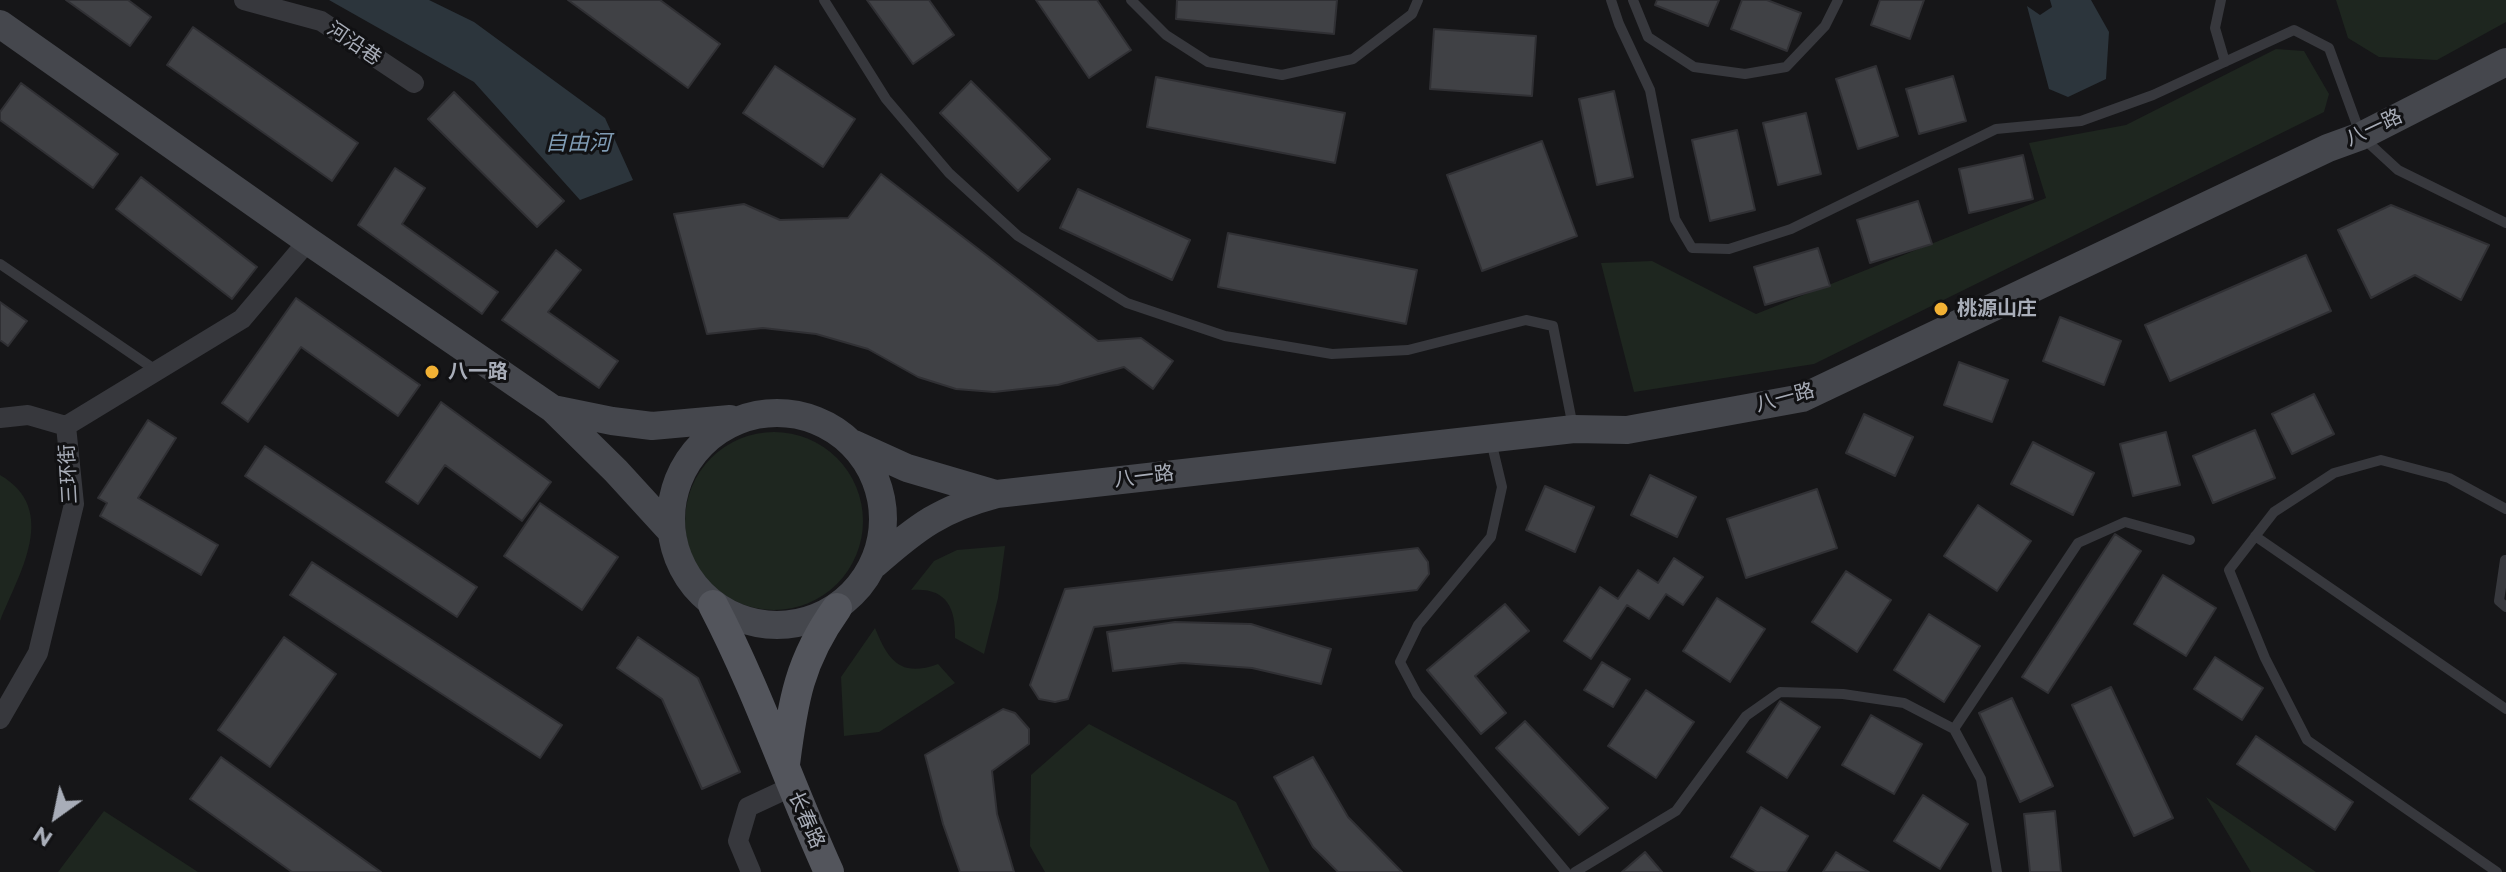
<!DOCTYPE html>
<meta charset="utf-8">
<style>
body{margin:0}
#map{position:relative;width:2506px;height:872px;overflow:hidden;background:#161618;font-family:Montserrat,sans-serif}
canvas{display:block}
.north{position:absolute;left:16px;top:776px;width:80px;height:80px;-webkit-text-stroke:6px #111113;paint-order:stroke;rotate:213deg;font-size:22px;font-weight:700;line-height:32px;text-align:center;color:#a8adb8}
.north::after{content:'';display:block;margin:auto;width:28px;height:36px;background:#a8adb8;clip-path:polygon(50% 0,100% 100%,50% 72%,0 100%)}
</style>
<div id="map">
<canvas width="2506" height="872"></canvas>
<div class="north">N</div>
</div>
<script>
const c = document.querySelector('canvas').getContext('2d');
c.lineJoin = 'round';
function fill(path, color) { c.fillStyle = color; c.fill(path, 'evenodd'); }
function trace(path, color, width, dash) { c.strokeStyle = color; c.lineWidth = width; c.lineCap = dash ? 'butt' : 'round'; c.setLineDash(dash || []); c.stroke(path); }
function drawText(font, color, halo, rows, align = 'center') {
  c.font = font + ' Montserrat,"Noto Sans SC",sans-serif'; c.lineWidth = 6; c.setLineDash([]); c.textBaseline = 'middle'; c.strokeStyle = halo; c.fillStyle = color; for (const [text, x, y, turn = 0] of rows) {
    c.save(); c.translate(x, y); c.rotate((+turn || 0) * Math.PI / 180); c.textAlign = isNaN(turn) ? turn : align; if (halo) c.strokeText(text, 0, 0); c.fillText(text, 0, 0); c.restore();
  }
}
const green = new Path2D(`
 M2336,0H2506V22L2437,60L2379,57L2348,38Z
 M2276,49L2304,51L2329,94L2324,112L1814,364L1634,392L1601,263L1652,261L1756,314L2046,198L2029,143L2126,125Z
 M685 521a89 89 0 1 1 178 0a89 89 0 1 1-178 0Z
 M0,475C60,510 19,573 0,621Z
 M1005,546L998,598L984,654L955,638C956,606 945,587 911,590L934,561L957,550Z
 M875,628C888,660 900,678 938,664L955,683L879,732L844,736L841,677Z
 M1089,724L1236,802L1270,872H1045L1030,846L1031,775Z
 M2206,797L2316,872H2251Z
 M104,811L198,872H58Z`);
const water = new Path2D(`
 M329,0H429L474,22L605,118L633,180L580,200L474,82Z
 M2050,0H2091L2109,32L2106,79L2068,97L2049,89L2027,6L2040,15L2052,7Z`);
const building = new Path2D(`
 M66,0H128L151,17L130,46Z
 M568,0H660L720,44L688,88Z
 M867,0H929L954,35L913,64Z
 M1036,0H1097L1131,50L1089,78Z
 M1177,0H1337L1334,34L1176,19Z
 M1657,0H1719L1708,26L1655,5Z
 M1742,0H1767L1801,13L1787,51L1731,29Z
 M1880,0H1924L1910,39L1871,25Z
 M193,27L358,143L332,181L167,65Z
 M1434,29L1536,36L1532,96L1430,89Z
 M775,66L855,119L823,167L743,113Z
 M1876,66L1898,136L1858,149L1836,79Z
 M1953,76L1966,121L1919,134L1906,89Z
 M1156,77L1345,113L1335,163L1147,127Z
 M971,81L1050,159L1018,191L940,113Z
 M21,83L118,154L93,188L0,120V112Z
 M1614,91L1633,177L1597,185L1579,99Z
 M454,92L564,201L537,227L428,119Z
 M1806,113L1821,174L1778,185L1763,123Z
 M1737,130L1755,210L1710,221L1692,140Z
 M1542,141L1577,236L1482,271L1447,175Z
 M2023,155L2033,199L1969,213L1959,169Z
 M395,168L425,188L402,224L498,292L482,314L358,225Z
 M881,174L1098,341L1141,338L1173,361L1153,389L1124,367L1058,385L994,392L956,389L918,377L868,349L816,334L763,328L707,334L674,214L744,204L780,220L848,218Z
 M141,177L257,267L232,299L116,209Z
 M1078,189L1190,240L1172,280L1060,228Z
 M1918,201L1932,244L1870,263L1857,220Z
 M2391,205L2489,245L2461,300L2415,275L2371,298L2338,230Z
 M1228,233L1417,270L1406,324L1218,287Z
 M1818,248L1830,286L1765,305L1754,267Z
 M556,250L581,270L548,312L618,361L599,388L502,320Z
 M2306,255L2331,311L2170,381L2145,325Z
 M296,298L420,385L398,416L301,347L248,422L222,403Z
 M0,302L27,321L8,346L0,340Z
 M2060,317L2121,341L2104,385L2043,361Z
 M1959,362L2008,380L1992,422L1944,405Z
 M2314,394L2334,434L2292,454L2272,414Z
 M441,402L551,482L522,521L445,465L418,504L386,482Z
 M1864,414L1913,437L1895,476L1846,453Z
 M148,420L176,438L138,498L218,545L201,575L100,516L107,503L98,498Z
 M2255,430L2275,478L2213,503L2193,456Z
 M2166,432L2180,485L2133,496L2120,444Z
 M2033,442L2094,473L2073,515L2011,484Z
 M265,446L477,587L457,617L245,476Z
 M1650,475L1696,497L1677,537L1631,515Z
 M1545,486L1594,507L1575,552L1526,530Z
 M1817,489L1837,548L1746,578L1727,519Z
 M540,503L618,557L582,610L504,556Z
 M1978,505L2031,541L1997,591L1944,556Z
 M2115,534L2141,551L2048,693L2022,677Z
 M1418,548L1428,562L1429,574L1417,590L1094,627L1068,699L1055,702L1039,699L1030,685L1065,589Z
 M1674,558L1703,577L1683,605L1666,594L1649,619L1627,605L1591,659L1564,641L1600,587L1618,599L1638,570L1658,583Z
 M312,562L562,725L540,758L290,595Z
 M1846,571L1891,600L1857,652L1812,622Z
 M2163,575L2216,608L2186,656L2134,624Z
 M1717,598L1765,629L1730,682L1683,651Z
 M1505,604L1529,631L1475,676L1506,713L1481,734L1427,670Z
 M1929,614L1980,646L1944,702L1894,670Z
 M1175,622L1251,624L1331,649L1321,684L1252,668L1182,663L1113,671L1107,632Z
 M284,637L336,674L270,767L218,730Z
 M638,637L698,678L740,772L702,789L662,699L617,668Z
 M2215,657L2263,688L2242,720L2194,689Z
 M1602,662L1630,679L1613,707L1584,690Z
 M2111,687L2173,818L2134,836L2072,705Z
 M1646,690L1694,722L1656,778L1608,746Z
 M2012,698L2053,786L2020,802L1979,713Z
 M1780,701L1820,727L1787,778L1747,752Z
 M1003,709L1015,713L1029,729V744L992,771L997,814L1014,872H960L943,824L925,755Z
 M1871,715L1922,744L1894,794L1842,765Z
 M1525,721L1608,808L1579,835L1496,748Z
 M2256,736L2353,802L2335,830L2237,764Z
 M221,757L381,872H292L190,799Z
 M1313,757L1348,817L1402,872H1338L1313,847L1274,777Z
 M1923,795L1968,824L1940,869L1894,841Z
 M1761,807L1808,836L1786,872H1757L1731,857Z
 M2055,811L2061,872H2030L2024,814Z
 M1645,852L1662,872H1622Z
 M1836,852L1869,872H1823Z`);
const lane = new Path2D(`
 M824,0L886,99L949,173L1018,236L1127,303L1225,336L1332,354L1408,350L1526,320L1553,326L1573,427
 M1131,0L1166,35L1208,62L1282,75L1353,59L1412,14L1418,0
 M1611,0L1619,24L1650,90L1675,219L1692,248L1729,249L1791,229L1996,129L2081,121L2153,95L2294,30L2329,48L2361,136L2398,170L2506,223
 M1633,0L1648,37L1694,67L1745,74L1786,67L1825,26L1838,0
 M2221,0L2215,28L2225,62
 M0,264L157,371
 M1491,441L1502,487L1491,537L1418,625L1400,662L1417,694L1566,872
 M2255,536L2506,709
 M2505,560L2499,601L2506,607
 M1954,729L2078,543L2125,522L2190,540
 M1575,872L1676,811L1746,716L1780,692L1843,694L1904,703L1954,729L1981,779L1997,872
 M2497,872L2307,740L2265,658L2229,570L2274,512L2334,473L2381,460L2449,478L2506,509`);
const street = new Path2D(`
 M244,0L321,21L414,83
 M0,418L28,415L66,426
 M66,426L242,319L308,241
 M0,719L38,653L74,504L66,426
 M751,872L738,841L748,807L791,787`);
const secondary = new Path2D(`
 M0,24L308,241L553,409L616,471L670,530
 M553,409L612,421L652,426L730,419
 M671 519a106 106 0 1 1 212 0a106 106 0 1 1-212 0Z
 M854,444L907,468L992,493
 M875,564C918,526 941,509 997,494L1574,429L1627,430L1802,398L2328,148L2361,136L2506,62`);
const primary = new Path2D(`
 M713,605C758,691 789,784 829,872
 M785,764C793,701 799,661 837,608`);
const markers = [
 [1941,309,8,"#f2b134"],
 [432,372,8,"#f2b134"]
];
const streetNames = [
 ["河沿巷",354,44,34],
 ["八一路",2374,128,-25],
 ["八一路",1785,398,-15],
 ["三环街",69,474,-93],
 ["八一路",1144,477,-7],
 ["长春路",806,820,66]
];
const poiNames = [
 ["桃源山庄",1957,309],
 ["八一路",448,372]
];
const waterNames = [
 ["自由河",578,144]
];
fill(green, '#1e261f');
fill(water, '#2c353c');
fill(building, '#404145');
trace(building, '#303034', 2);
trace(lane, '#37383d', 10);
trace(street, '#37383d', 20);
trace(secondary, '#45474d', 28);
trace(primary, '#53555c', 30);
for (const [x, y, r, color] of markers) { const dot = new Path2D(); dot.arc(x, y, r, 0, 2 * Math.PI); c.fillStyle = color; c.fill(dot); trace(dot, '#111113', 3); }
drawText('20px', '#a8adb8', '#111113', streetNames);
drawText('bold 20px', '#a8adb8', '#111113', poiNames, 'left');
drawText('italic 22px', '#7f9bb3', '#111113', waterNames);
</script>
